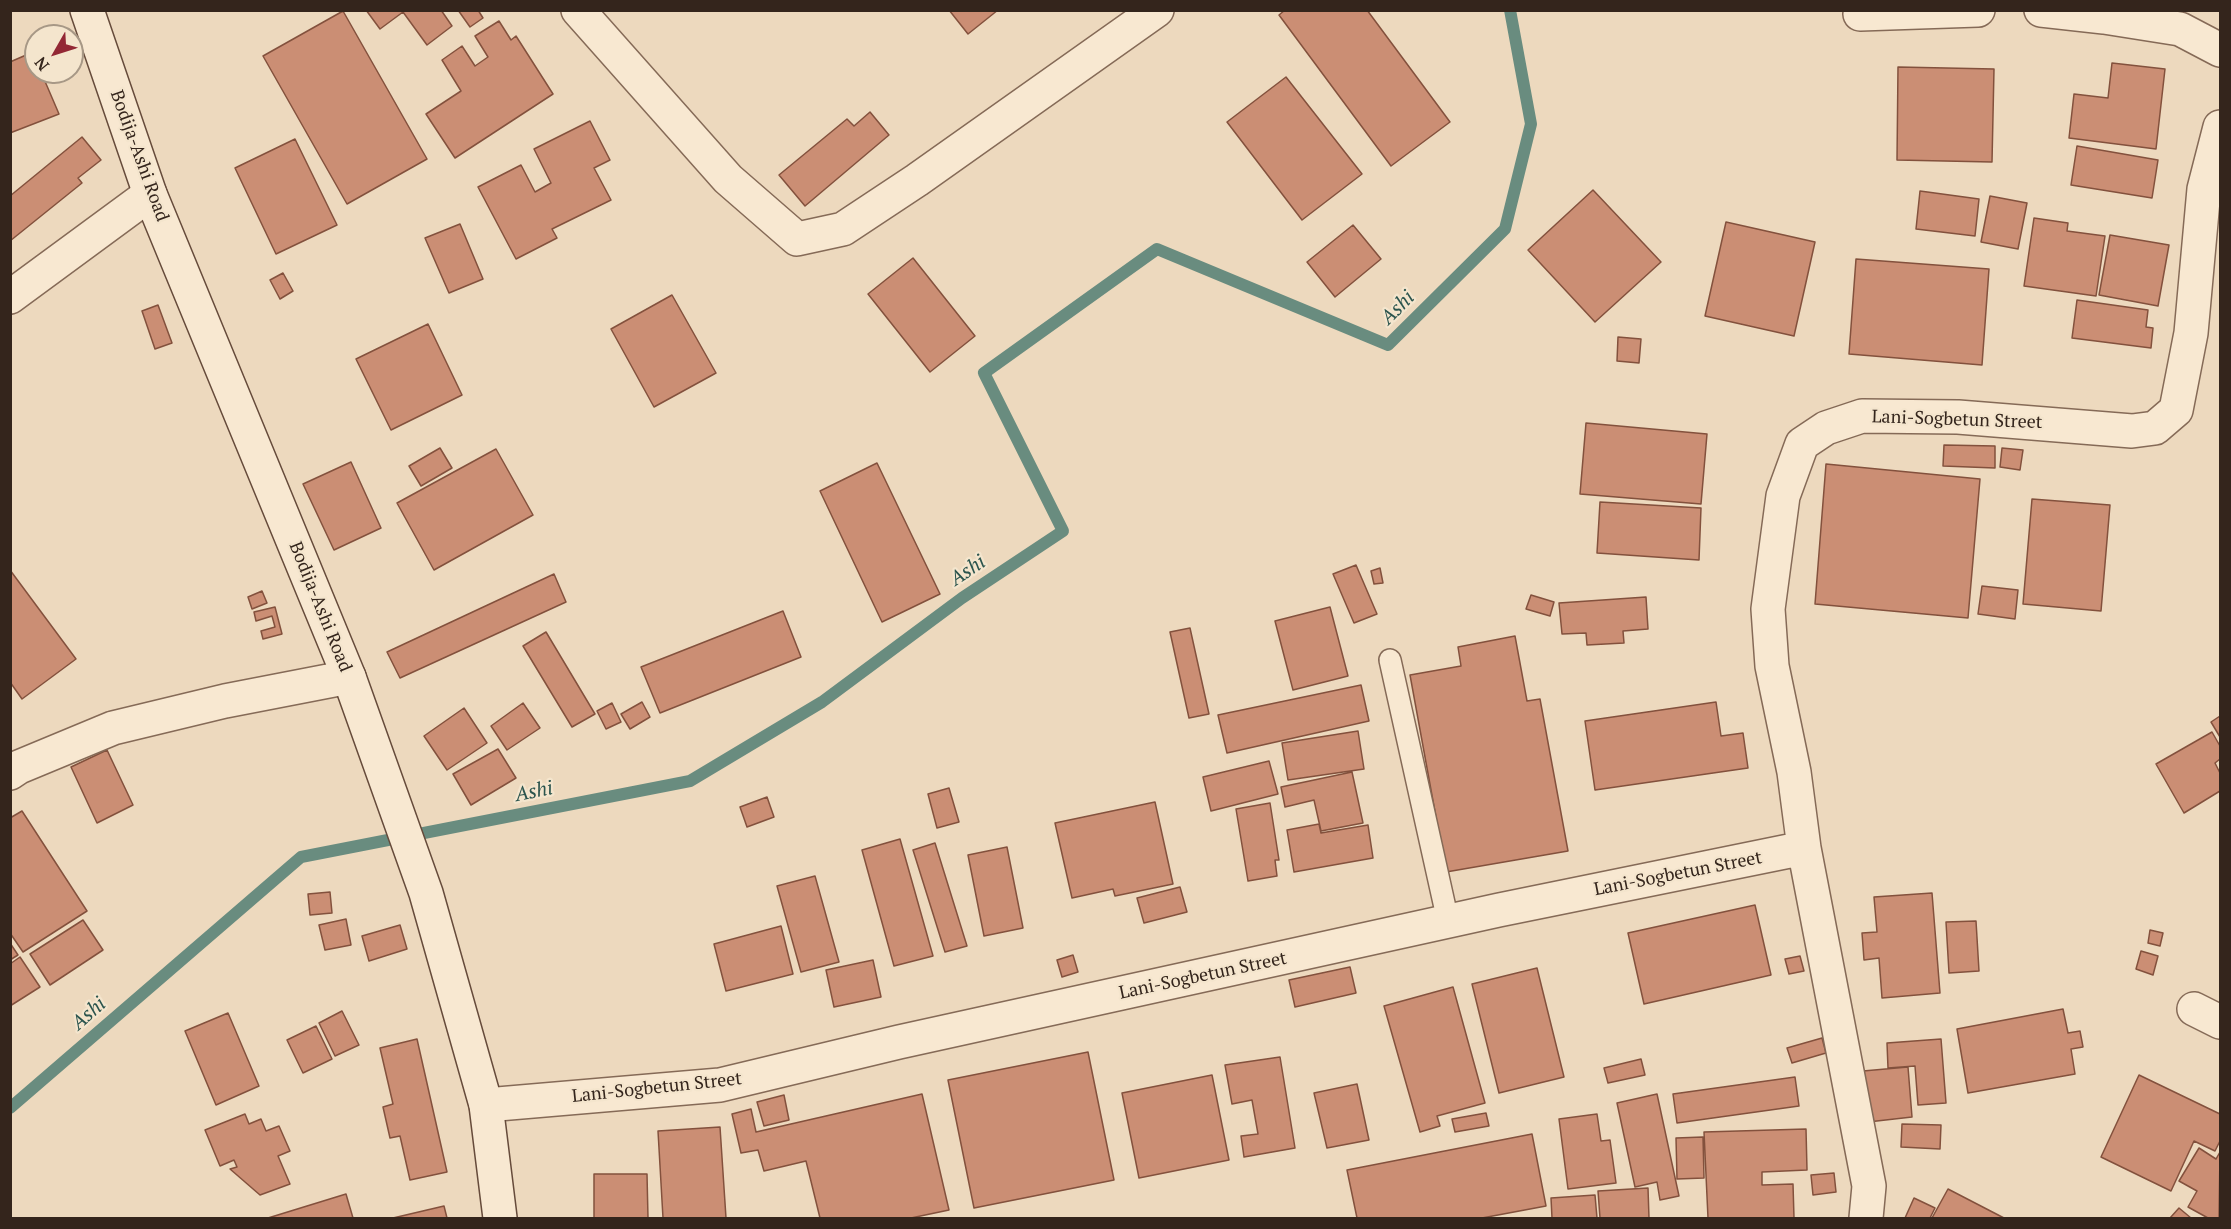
<!DOCTYPE html>
<style>
body{margin:0}
#map{position:relative;width:2231px;height:1229px;overflow:hidden;background:#edd9be;font-family:"PT Serif",serif}
canvas{display:block}
.frame{position:absolute;inset:0;border:12px solid #34251c;pointer-events:none}
.north{position:absolute;left:24px;top:24px;width:60px;height:60px;box-sizing:border-box;background:#f4e5cd;border:2px solid #a79886;border-radius:50%;rotate:231deg;font-size:16px;font-weight:700;line-height:24px;text-align:center;color:#34251c}
.north::after{content:'';display:block;margin:auto;width:21px;height:27px;background:#932835;clip-path:polygon(50% 0,100% 100%,50% 72%,0 100%)}
</style>
<div id="map">
<canvas width="2231" height="1229"></canvas>
<div class="frame"></div>
<div class="north">N</div>
</div>
<script>
const c = document.querySelector('canvas').getContext('2d');
c.lineJoin = 'round';
function trace(path, color, width, dash) { c.strokeStyle = color; c.lineWidth = width; c.lineCap = dash ? 'butt' : 'round'; c.setLineDash(dash || []); c.stroke(path); }
function fill(path, color) { c.fillStyle = color; c.fill(path, 'evenodd'); }
function drawText(font, color, halo, rows, align = 'center') {
  c.font = font + ' "PT Serif",serif'; c.lineWidth = 4.5; c.setLineDash([]); c.textBaseline = 'middle'; c.strokeStyle = halo; c.fillStyle = color; for (const [text, x, y, turn = 0] of rows) {
    c.save(); c.translate(x, y); c.rotate((+turn || 0) * Math.PI / 180); c.textAlign = isNaN(turn) ? turn : align; if (halo) c.strokeText(text, 0, 0); c.fillText(text, 0, 0); c.restore();
  }
}
const stream = new Path2D(`
 M10,1108L301,857L690,781L822,702L962,598L1063,531L984,373L1157,249L1388,345L1505,229L1531,124L1510,10`);
const building = new Path2D(`
 M366,10H441L452,26L427,45L403,12L380,29Z
 M458,10H478L483,18L470,27Z
 M949,10H998L968,34Z
 M1285,10H1367L1450,122L1391,166L1279,15Z
 M343,11L427,159L347,204L263,56Z
 M499,21L511,40L516,36L553,94L455,158L426,114L461,91L442,60L462,46L475,66L488,57L475,36Z
 M33,52L36,60V72H41L59,114L10,133V62Z
 M2112,63L2165,69L2156,149L2069,138L2074,94L2108,98Z
 M1898,67L1994,69L1992,162L1897,160Z
 M1286,77L1362,174L1302,220L1227,122Z
 M870,112L889,135L805,206L779,175L847,119L854,126Z
 M590,121L610,160L594,168L611,200L552,229L557,238L516,259L478,187L521,165L535,192L551,183L534,149Z
 M82,137L101,160L78,178L82,183L10,241V196Z
 M295,139L337,225L276,254L235,168Z
 M2077,146L2158,160L2152,198L2071,185Z
 M1593,190L1661,262L1595,322L1528,250Z
 M1920,191L1979,199L1975,236L1916,229Z
 M1990,196L2027,203L2018,249L1981,242Z
 M2034,218L2068,223L2067,231L2105,236L2096,296L2024,286Z
 M1726,222L1815,242L1794,336L1705,316Z
 M460,224L483,279L449,293L425,238Z
 M1353,225L1381,259L1335,297L1307,262Z
 M2110,235L2169,245L2158,306L2099,295Z
 M913,258L975,336L930,372L868,294Z
 M1856,259L1989,269L1982,365L1849,354Z
 M283,273L293,291L280,299L270,280Z
 M672,295L716,373L654,407L611,329Z
 M2077,300L2148,310L2146,327L2153,328L2151,348L2072,338Z
 M158,305L172,343L155,349L142,311Z
 M428,324L462,395L391,430L356,359Z
 M1618,337L1641,339L1639,363L1617,361Z
 M1586,423L1707,434L1701,504L1580,494Z
 M1944,445L1995,446V468L1943,466Z
 M440,448L452,468L421,486L409,466Z
 M2002,448L2023,450L2020,470L2000,467Z
 M496,449L533,515L434,570L397,503Z
 M351,462L381,528L334,550L303,484Z
 M877,463L940,594L882,622L820,491Z
 M1826,464L1980,479L1968,618L1815,604Z
 M2032,499L2110,505L2101,611L2023,604Z
 M1600,502L1701,508L1699,560L1597,553Z
 M1356,565L1377,614L1354,623L1333,574Z
 M1380,568L1383,583L1374,584L1371,571Z
 M10,570L76,659L22,699L10,682Z
 M554,574L566,602L400,678L387,652Z
 M1982,586L2018,590L2015,619L1978,614Z
 M262,591L267,603L252,609L248,597Z
 M1531,595L1554,602L1550,616L1526,609Z
 M1646,597L1648,629L1623,631L1624,643L1587,645L1586,633L1562,634L1559,603Z
 M275,607L282,634L263,639L261,631L275,627L272,616L256,621L254,612Z
 M1330,607L1348,676L1293,690L1275,621Z
 M783,611L801,657L660,713L641,667Z
 M1190,628L1209,714L1189,718L1170,632Z
 M546,632L595,714L572,727L523,646Z
 M1515,636L1527,701L1540,699L1568,851L1446,872L1410,675L1461,666L1458,647Z
 M1361,685L1369,721L1227,753L1218,715Z
 M642,702L650,717L630,729L621,714Z
 M1716,702L1721,736L1743,733L1748,768L1595,790L1585,721Z
 M523,703L540,728L507,750L491,726Z
 M612,703L621,722L606,729L597,711Z
 M464,708L487,743L447,770L424,736Z
 M2220,716V737L2211,722Z
 M1358,731L1364,769L1288,780L1282,743Z
 M2212,732L2220,746V759L2215,763L2220,773V791L2184,813L2156,764Z
 M498,749L516,778L471,805L453,774Z
 M107,750L133,805L97,823L71,767Z
 M1269,761L1278,794L1211,811L1203,777Z
 M1352,772L1363,823L1321,831L1314,800L1285,807L1281,787Z
 M949,788L959,822L937,828L928,794Z
 M767,797L774,817L747,827L740,807Z
 M1155,802L1173,884L1115,896L1113,889L1072,898L1055,823Z
 M1270,803L1279,860H1275L1277,876L1248,881L1236,809Z
 M22,811L87,911L23,952L10,933V818Z
 M1319,824L1321,833L1368,825L1373,858L1294,872L1287,830Z
 M900,839L933,956L894,966L862,850Z
 M935,843L967,946L945,952L913,850Z
 M1007,847L1023,928L984,936L968,855Z
 M815,876L839,962L801,972L777,886Z
 M1180,887L1187,912L1144,923L1137,898Z
 M330,892L332,913L310,915L308,894Z
 M1932,893L1940,993L1882,998L1879,958L1864,960L1862,933L1877,932L1874,897Z
 M1755,905L1771,975L1644,1004L1628,933Z
 M346,919L351,945L325,950L319,925Z
 M83,920L103,950L50,985L30,954Z
 M1976,921L1979,971L1949,973L1946,922Z
 M400,925L407,949L369,961L362,936Z
 M781,926L793,974L726,991L714,944Z
 M2150,930L2163,933L2160,946L2148,943Z
 M10,943L18,955L10,960Z
 M2141,951L2158,956L2153,975L2136,969Z
 M1073,955L1078,972L1062,977L1057,960Z
 M1800,956L1804,971L1789,974L1785,959Z
 M20,957L40,987L10,1006V964Z
 M873,960L881,997L834,1007L826,970Z
 M1350,967L1356,993L1295,1007L1289,980Z
 M1537,968L1564,1077L1499,1093L1472,984Z
 M1453,987L1485,1103L1437,1116L1440,1126L1420,1132L1384,1006Z
 M2063,1009L2068,1033L2080,1031L2083,1047L2071,1049L2075,1074L1968,1093L1957,1029Z
 M342,1011L359,1045L335,1056L319,1023Z
 M228,1013L259,1086L216,1105L185,1031Z
 M316,1026L332,1059L303,1073L287,1040Z
 M1822,1038L1826,1053L1792,1063L1787,1048Z
 M417,1039L447,1172L410,1180L400,1136L390,1138L383,1107L393,1104L380,1048Z
 M1941,1039L1946,1103L1918,1105L1915,1066L1888,1068L1887,1043Z
 M1088,1052L1114,1180L974,1208L948,1080Z
 M1280,1057L1295,1148L1244,1157L1241,1136L1258,1134L1252,1100L1232,1104L1225,1065Z
 M1641,1059L1645,1075L1608,1083L1604,1068Z
 M1908,1067L1912,1117L1868,1122L1863,1071Z
 M1212,1075L1229,1160L1139,1178L1122,1093Z
 M2139,1075L2220,1114V1141L2215,1151L2194,1141L2171,1191L2101,1157Z
 M1795,1077L1799,1106L1677,1123L1673,1094Z
 M1357,1084L1369,1140L1327,1148L1314,1093Z
 M922,1094L949,1210L911,1218H820L806,1161L764,1171L758,1150L741,1153L732,1114L751,1109L756,1132Z
 M1657,1094L1679,1196L1660,1200L1657,1182L1635,1187L1617,1103Z
 M784,1095L789,1120L764,1126L757,1102Z
 M1486,1113L1489,1126L1455,1132L1452,1119Z
 M245,1114L249,1124L261,1119L266,1131L279,1126L290,1151L278,1156L290,1184L260,1195L230,1169L237,1167L234,1160L220,1166L205,1130Z
 M1597,1114L1601,1141L1610,1140L1616,1183L1568,1189L1559,1119Z
 M1902,1124L1941,1125L1940,1149L1901,1147Z
 M720,1127L726,1218H663L658,1131Z
 M1806,1129L1807,1170L1762,1172V1185L1793,1184L1794,1218H1708L1704,1132Z
 M1532,1134L1546,1206L1482,1218H1357L1347,1170Z
 M1703,1137L1704,1178L1677,1179L1676,1138Z
 M2199,1148L2216,1159L2220,1152L2219,1218H2208L2188,1207L2197,1191L2179,1181Z
 M1834,1173L1836,1192L1813,1195L1811,1175Z
 M594,1174H647L648,1218H594Z
 M1648,1188L1649,1218H1600L1598,1191Z
 M1948,1189L2004,1218H1932Z
 M346,1194L353,1218H268Z
 M1595,1195L1597,1218H1552L1551,1198Z
 M1914,1198L1935,1208L1930,1218H1905Z
 M444,1206L447,1218H393Z
 M2179,1208L2191,1218H2170Z`);
const lane = new Path2D(`
 M1390,660L1448,921`);
const street = new Path2D(`
 M578,10L728,179L797,239L843,229L917,180L1157,10
 M2041,10L2104,17L2180,29L2220,50
 M1860,14L1978,10
 M10,297L150,194
 M10,773L19,767L113,728L225,701L349,677
 M1804,848L1869,1186L1866,1218
 M2194,1009L2220,1022
 M486,1105L720,1085L899,1042L1499,910L1804,848L1794,772L1772,666L1768,609L1783,496L1802,444L1826,428L1862,416L1958,417L2132,431L2155,428L2176,410L2191,333L2204,189L2220,127`);
const secondary = new Path2D(`
 M87,10L150,194L349,677L426,893L486,1105L500,1218`);
const streetNames = [
 ["Bodija-Ashi Road",139,156,70],
 ["Lani-Sogbetun Street",1957,420,2],
 ["Bodija-Ashi Road",320,607,68],
 ["Lani-Sogbetun Street",1678,874,-11],
 ["Lani-Sogbetun Street",1203,976,-12],
 ["Lani-Sogbetun Street",657,1088,-6]
];
const waterNames = [
 ["Ashi",1398,308,-45],
 ["Ashi",968,571,-34],
 ["Ashi",534,792,-11],
 ["Ashi",89,1014,-41]
];
trace(stream, '#698c7f', 12);
fill(building, '#cb8e74');
trace(building, '#83513d', 1.5);
trace(lane, '#856a57', 24);
trace(street, '#856a57', 36);
trace(secondary, '#664b3b', 36);
trace(lane, '#f8e8d1', 21);
trace(street, '#f8e8d1', 33);
trace(secondary, '#f8e8d1', 33);
drawText('18px', '#34251c', '#f4e5cd', streetNames);
drawText('italic 20px', '#2b544d', '#f4e5cd', waterNames);
</script>
